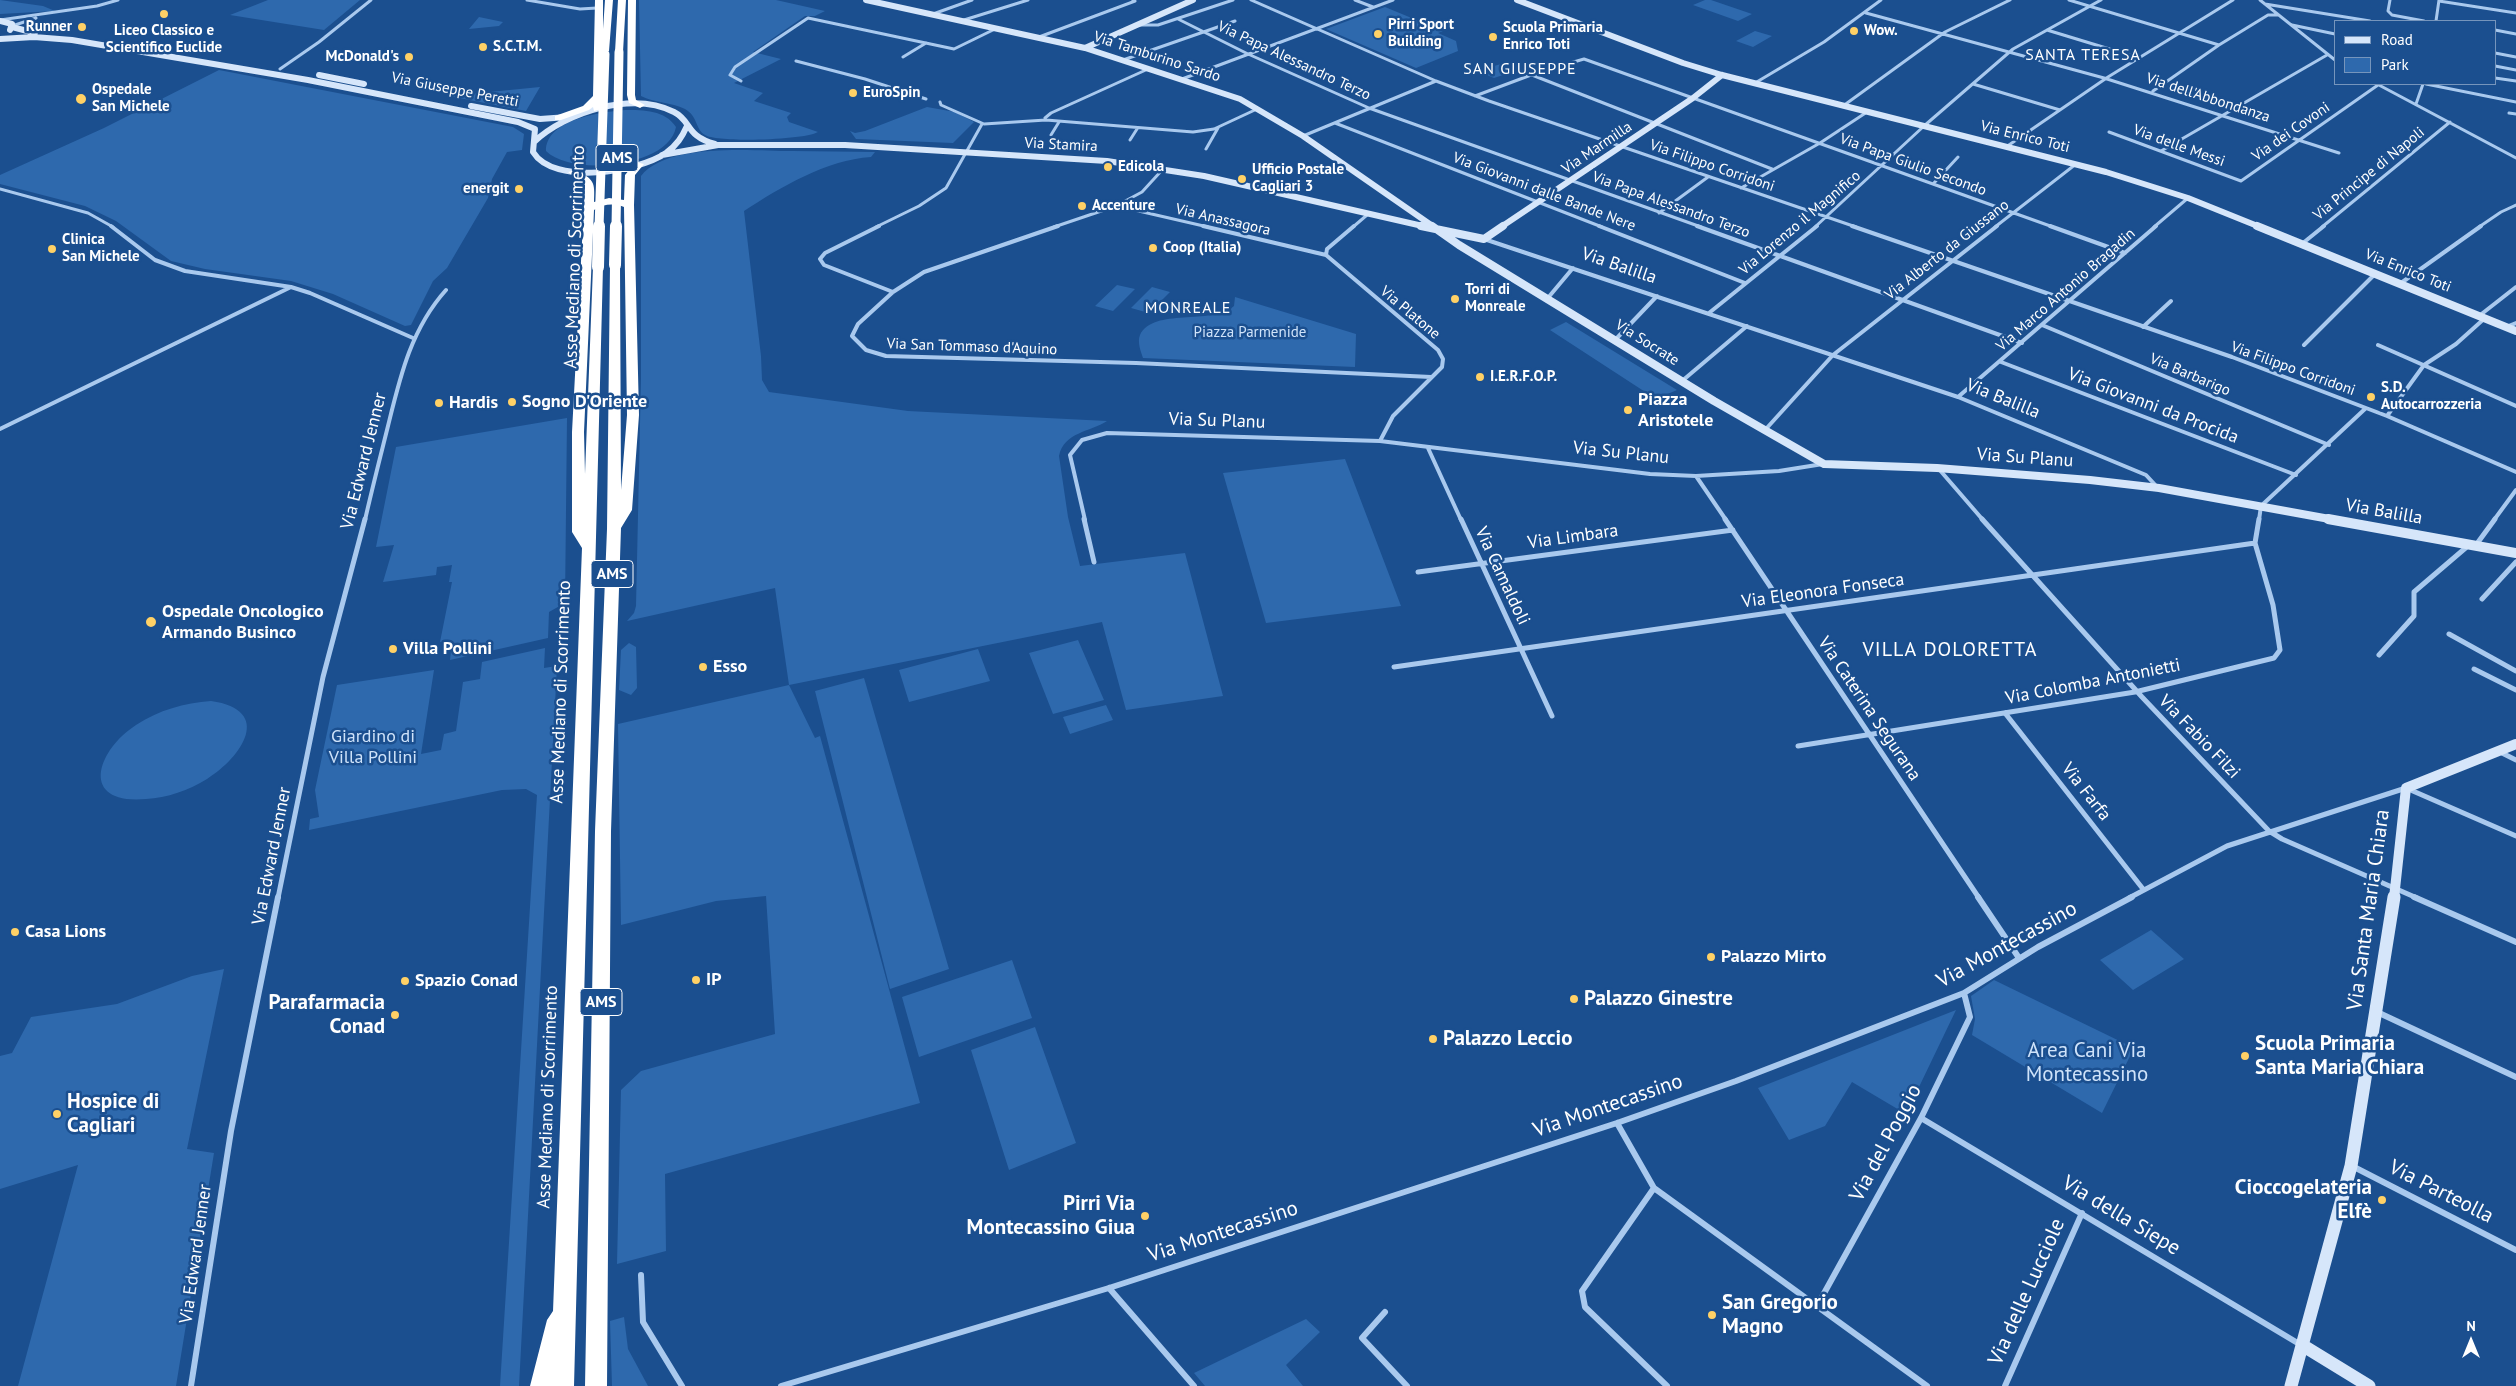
<!DOCTYPE html>
<meta charset="utf-8">
<style>
body{margin:0}
#map{position:relative;width:2516px;height:1386px;overflow:hidden;background:#1b4f8f;font-family:"PT Sans",sans-serif}
canvas{display:block}
.legend{position:absolute;left:2334px;top:20px;width:162px;height:65px;box-sizing:border-box;background:#1b4f8f;border:1px solid #7695bc;margin:0;padding:6px 9px;list-style:none;font-size:15px;color:#fff}
.legend li{display:flex;align-items:center;gap:10px;height:25px}
.legend b{width:25px;border:1px solid #7695bc}
.north{position:absolute;left:2446px;top:1316px;width:50px;height:50px;-webkit-text-stroke:4px #1b4f8f;paint-order:stroke;rotate:0deg;font-size:14px;font-weight:700;line-height:20px;text-align:center;color:#fff}
.north::after{content:'';display:block;margin:auto;width:18px;height:22px;background:#fff;clip-path:polygon(50% 0,100% 100%,50% 72%,0 100%)}
</style>
<div id="map">
<canvas width="2516" height="1386"></canvas>
<ul class="legend">
<li><b style="height:6px;background:#d6e6fa"></b>Road</li>
<li><b style="height:14px;background:#2e69ad"></b>Park</li>
</ul>
<div class="north">N</div>
</div>
<script>
const c = document.querySelector('canvas').getContext('2d');
c.lineJoin = 'round';
function fill(path, color) { c.fillStyle = color; c.fill(path, 'evenodd'); }
function trace(path, color, width, dash) { c.strokeStyle = color; c.lineWidth = width; c.lineCap = dash ? 'butt' : 'round'; c.setLineDash(dash || []); c.stroke(path); }
function drawText(font, color, halo, rows, align = 'center') {
  c.font = font + ' "PT Sans",sans-serif'; c.lineWidth = 5; c.setLineDash([]); c.textBaseline = 'middle'; c.strokeStyle = halo; c.fillStyle = color; for (const [text, x, y, turn = 0] of rows) {
    c.save(); c.translate(x, y); c.rotate((+turn || 0) * Math.PI / 180); c.textAlign = isNaN(turn) ? turn : align; if (halo) c.strokeText(text, 0, 0); c.fillText(text, 0, 0); c.restore();
  }
}
const green = new Path2D(`
 M0,0L43,6L55,11L0,14Z
 M268,0H360L324,30L230,15Z
 M639,0H776L825,11L815,16H805L753,52L781,59L734,83L763,93L754,101L791,113L787,117L789,122L818,132C805,140 718,143 705,135C695,129 698,116 685,109C671,102 654,103 641,96Z
 M1705,0H1711L1752,14L1738,21L1693,5Z
 M1385,7L1443,31L1438,33L1456,41L1458,51L1416,68L1326,29Z
 M479,17L503,22L499,26L469,29Z
 M1755,31L1772,36L1753,47L1736,41Z
 M1501,64L1515,71L1494,78L1477,71Z
 M219,70L513,127L524,134L522,150L507,152L492,179L488,198L447,268L433,281L411,325L405,326L333,294L291,281L205,269L171,261L116,221L85,206L0,184V175L104,128Z
 M540,87L526,111L449,96Z
 M927,107L955,112L974,122L953,143L856,139L850,131L855,133L865,131Z
 M625,110C644,110 665,110 676,127C669,167 572,177 546,151C546,119 601,112 625,110Z
 M792,151L875,152L871,157C826,160 781,187 744,211L761,356L762,380L769,392L908,411L1107,421C1090,432 1064,432 1059,456L1068,517L1080,566L1185,553L1223,696L1126,710L1102,622L789,685L815,738L820,736L920,1103L665,1174L666,1251L617,1264L621,1090L641,1071L775,1034L766,896L716,901L621,925L618,724L789,685L775,588L627,621L634,613L636,606L641,378V176C667,142 754,151 792,151Z
 M1117,285L1135,289L1113,311L1095,306Z
 M1152,287L1170,292L1149,313L1131,308Z
 M1235,297L1356,334L1355,367L1143,358C1141,352 1137,342 1140,335C1154,307 1211,326 1234,306Z
 M1566,322L1677,390L1656,399L1550,330Z
 M567,418L565,603L549,612L548,638L450,660L452,641L440,642L452,582H449L452,565L437,567L436,575L383,582L394,545L376,547L396,447Z
 M1345,459L1401,606L1266,623L1223,473Z
 M1078,640L1104,700L1053,714L1029,653Z
 M629,643L636,647L637,688L631,695L619,690L621,650Z
 M545,648L544,668L557,666L519,1386H500L537,795L526,789L502,790L309,830L310,819L319,817L315,790L337,685L434,670L421,754L441,750L444,734L456,731L463,682L480,679L482,662Z
 M978,649L990,681L909,702L899,670Z
 M864,678L949,969L890,989L815,691Z
 M211,701C274,710 242,757 207,779C189,790 167,798 146,799C79,805 96,751 136,725C159,710 184,703 211,701Z
 M1106,705L1113,720L1070,734L1063,717Z
 M2151,930L2184,959L2133,990L2100,960Z
 M1012,960L1032,1018L919,1057L902,997Z
 M224,969L187,1149L214,1153L176,1386H18L78,1165L0,1189V1056L12,1053L31,1017L117,1004L192,976Z
 M1994,980L2134,1048L2102,1113L1972,1035L1975,1019L1971,996Z
 M1956,1010L1906,1114L1852,1082L1825,1126L1789,1140L1758,1088Z
 M1035,1027L1076,1143L1009,1170L971,1050Z
 M624,1317L628,1349L648,1386H612L610,1321Z
 M1306,1319L1320,1332L1286,1365L1303,1386H1205L1194,1373Z`);
const streetFar3 = new Path2D(`
 M527,0L580,9L597,8
 M1251,0L1436,81L1489,101L1856,227
 M1355,0L1373,7
 M2069,0L2219,45
 M2260,0L2335,60
 M2390,0L2388,11L2392,15L2424,21
 M2439,1L2516,13
 M2265,4L2370,21
 M1866,13L2104,78L2339,153
 M933,14L972,0
 M1178,19L1248,54L1369,108L1701,227
 M0,20L97,6L118,0
 M964,20L1028,0
 M2436,21L2439,0
 M1140,25H1158L1233,0
 M2292,25L2335,34
 M12,26L36,18
 M2047,30L2139,58
 M2495,30L2516,34
 M1039,37L1135,1L1133,0
 M2495,53L2516,57
 M903,57L926,43
 M1123,60L1235,21
 M796,61L865,79L926,99
 M2495,66L2516,70
 M280,69L319,42L371,0
 M1532,75L1772,169
 M2495,78L2516,81
 M1182,79L1393,0
 M741,81L730,75L735,67L808,18L954,49L995,29
 M1755,83L1824,42L1881,0
 M1973,84L2060,110
 M2377,84L2516,158
 M2426,84L2516,102
 M2153,91L2219,45L2268,15H2277
 M1475,96L1539,72L1584,59L2053,227
 M940,102L941,105L984,124L1046,120L1193,132L1214,129L1257,109
 M2416,104L2423,84
 M1843,106L1945,32L2010,0
 M2509,113L2516,114
 M1045,118L1051,113L1148,69
 M1335,123L1602,227
 M2109,132L2241,181L2378,85
 M1051,135L1059,122
 M1303,136L1436,81
 M1130,140L1137,129
 M2006,147L2108,77L2233,0
 M1206,149L1218,128
 M2161,151L2327,55
 M1933,184L1958,157
 M1741,188L1820,143L1867,112
 M0,189L88,213L113,227
 M1117,206L1208,227
 M1659,213L1708,177
 M876,227L919,206L946,188L982,124
 M1054,227L1116,206L1142,192L1163,169
 M1353,227L1367,215
 M1815,227L1924,126L2013,49L2101,0
 M1995,227L2076,164
 M2154,227L2188,198
 M2322,227L2450,122
 M2479,227L2501,212L2516,205`);
const streetFar2 = new Path2D(`
 M111,226L155,260L185,271L291,287L310,293L413,338
 M879,226L825,253L820,259L824,265L893,292
 M1058,226L924,272L893,292L858,324L852,336L866,350L886,356L1136,363L1431,377
 M1203,226L1326,255
 M1354,226L1327,249L1326,255L1438,350L1443,359L1442,367L1393,416L1380,441
 M1599,226L1745,283
 M1697,226L2022,343
 M1852,226L2232,357L2387,416L2516,472
 M2050,226L2125,253
 M1484,239L1958,397L2146,475L2158,488
 M2303,243L2324,226
 M2401,283L2481,226
 M1547,299L1573,268
 M1709,313L1817,226
 M2479,316L2516,287
 M2042,325L2329,445
 M2143,327L2171,301
 M2506,327L2516,323
 M1616,339L1657,296
 M2304,345L2376,273
 M2378,345L2516,406
 M2001,362L2296,475
 M1682,381L1747,326
 M1958,397L2156,226
 M2387,416L2424,365L2456,344L2485,318
 M0,429L291,287
 M1765,430L1833,355L1997,226
 M1428,448L1461,520
 M1938,468L1983,520
 M1696,476L1726,520
 M365,520C372,489 380,458 388,426C400,377 411,329 446,290
 M1085,520L1070,455L1082,440L1107,433L1380,441L1650,474L1696,476L1779,471L1823,464
 M2259,520L2261,506L2366,408
 M2494,520L2516,490`);
const streetFar1 = new Path2D(`
 M1084,519L1094,562
 M1461,519L1552,716
 M1725,519L1979,898
 M1982,519L2142,697L2269,831L2282,839L2417,898
 M2476,545L2495,519
 M1418,572L1733,530
 M2482,599L2516,562
 M2449,634L2516,671
 M2379,655L2414,616V592L2469,545
 M1394,667L2255,543
 M2474,669L2516,690
 M2005,713L2143,889
 M1798,746L2135,692L2274,658L2280,650L2273,605L2255,543L2259,519
 M2500,752L2516,760
 M278,898L323,677L365,519
 M2129,898L2227,846L2406,788L2516,836`);
const street = new Path2D(`
 M1978,897L2019,958
 M2414,897L2516,942
 M2377,1012L2516,1077
 M1921,1118L2301,1345
 M1617,1123L1654,1188L1927,1386
 M2352,1166L2516,1250
 M1654,1188L1582,1291L1585,1307L1667,1386
 M641,1275L643,1322L682,1386
 M1109,1288L1194,1386
 M1817,1306L1921,1118L1970,1017L1964,993
 M1385,1312L1362,1338L1407,1386
 M191,1386L231,1131L278,897
 M781,1386L1109,1288L1617,1123L1736,1081L1964,993L2038,947L2132,897
 M2005,1386L2082,1213`);
const secondaryFar3 = new Path2D(`
 M866,0L1085,48L1240,99L1303,136L1434,227
 M1517,0L1683,63L1722,75L2106,172L2188,198L2260,227
 M0,21L12,24L10,30
 M12,27L35,33
 M0,39L34,37L72,40L308,80L518,122L535,129L533,152C554,186 638,172 666,153C677,145 682,137 687,126
 M1085,48L1193,0
 M319,75L364,84
 M471,106L540,119L568,117
 M534,142C566,112 632,91 674,112C692,121 685,136 715,144
 M662,155L718,145H845L1107,161L1204,176L1427,227
 M1501,227L1693,98L1722,75`);
const secondaryFar2 = new Path2D(`
 M1421,226L1484,239L1503,226
 M1432,226L1459,245L1714,401L1824,464L1937,468L2090,480L2159,488L2335,520
 M2257,226L2516,331`);
const secondaryFar1 = new Path2D(`
 M2328,519L2516,553
 M2394,898L2406,788L2516,744`);
const secondary = new Path2D(`
 M2302,1345L2369,1386
 M2291,1386L2351,1166L2394,897`);
const highway = new Path2D(`
 M595,0H603V29L605,0H613L609,51L602,53V109L594,111L593,107L589,110L561,120H555V116L583,106L593,96Z
 M618,0H626L623,52L619,55L615,52Z
 M628,0H636L635,95L636,100L645,105L640,108L629,103L627,95Z
 M636,162L644,164L635,175L634,205L639,415L632,510L621,528L611,831L607,1386H585L595,831L607,529L610,265L615,262L620,265L621,490L627,415L624,207C613,203 604,204 594,210L584,432L585,474L593,267L598,264L603,267L574,1386H530L547,1320L553,1311L582,548L572,532V432L585,185L568,172L576,170C594,180 595,181 594,202L609,198L624,200L625,175Z`);
const highwayBridgeFar1 = new Path2D(`
 M599,227L605,54
 M616,227L619,52`);
const highwayBridge = new Path2D(`
 M615,265L616,226
 M598,267L599,226`);
const markers = [
 [164,14,5,"#ffd166"],
 [82,27,5,"#ffd166"],
 [1854,31,5,"#ffd166"],
 [1378,34,5,"#ffd166"],
 [1493,37,5,"#ffd166"],
 [483,47,5,"#ffd166"],
 [409,57,5,"#ffd166"],
 [853,93,5,"#ffd166"],
 [81,99,6,"#ffd166"],
 [1108,167,5,"#ffd166"],
 [1242,179,5,"#ffd166"],
 [519,189,5,"#ffd166"],
 [1082,206,5,"#ffd166"],
 [1153,248,5,"#ffd166"],
 [52,249,5,"#ffd166"],
 [1455,299,5,"#ffd166"],
 [1480,377,5,"#ffd166"],
 [2371,397,5,"#ffd166"],
 [512,402,5,"#ffd166"],
 [439,403,5,"#ffd166"],
 [1628,410,5,"#ffd166"],
 [151,622,6,"#ffd166"],
 [393,649,5,"#ffd166"],
 [703,667,5,"#ffd166"],
 [15,932,5,"#ffd166"],
 [1711,957,5,"#ffd166"],
 [696,980,5,"#ffd166"],
 [405,981,5,"#ffd166"],
 [1574,999,5,"#ffd166"],
 [395,1015,5,"#ffd166"],
 [1433,1039,5,"#ffd166"],
 [2245,1056,5,"#ffd166"],
 [57,1114,5,"#ffd166"],
 [2382,1200,5,"#ffd166"],
 [1145,1216,5,"#ffd166"],
 [1712,1315,5,"#ffd166"]
];
const farPoinames = [
 ["Pirri Sport",1388,25],
 ["Building",1388,42],
 ["Runner",72,27,"right"],
 ["Scuola Primaria",1503,28],
 ["Enrico Toti",1503,45],
 ["Liceo Classico e",164,31,"center"],
 ["Scientifico Euclide",164,48,"center"],
 ["Wow.",1864,31],
 ["S.C.T.M.",493,47],
 ["McDonald's",399,57,"right"],
 ["Ospedale",92,90],
 ["San Michele",92,107],
 ["EuroSpin",863,93],
 ["Edicola",1118,167],
 ["Ufficio Postale",1252,170],
 ["Cagliari 3",1252,187],
 ["energit",509,189,"right"],
 ["Accenture",1092,206],
 ["Clinica",62,240],
 ["San Michele",62,257],
 ["Coop (Italia)",1163,248],
 ["Torri di",1465,290],
 ["Monreale",1465,307],
 ["I.E.R.F.O.P.",1490,377],
 ["S.D.",2381,388],
 ["Autocarrozzeria",2381,405]
];
const farStreetnames = [
 ["Via Tamburino Sardo",1157,57,18],
 ["Via Papa Alessandro Terzo",1294,61,25],
 ["Via Giuseppe Peretti",455,90,11],
 ["Via dell'Abbondanza",2208,98,18],
 ["Via dei Covoni",2291,132,-35],
 ["Via Enrico Toti",2025,137,14],
 ["Via Stamira",1061,145,3],
 ["Via delle Messi",2179,146,20],
 ["Via Marmilla",1597,148,-34],
 ["Via Papa Giulio Secondo",1913,165,20],
 ["Via Filippo Corridoni",1712,166,19],
 ["Via Principe di Napoli",2369,174,-39],
 ["Via Giovanni dalle Bande Nere",1544,192,21],
 ["Via Papa Alessandro Terzo",1671,205,20],
 ["Via Anassagora",1223,220,13],
 ["Via Lorenzo il Magnifico",1800,223,-40],
 ["Via Alberto da Giussano",1947,250,-38],
 ["Via Enrico Toti",2408,271,22],
 ["Via Marco Antonio Bragadin",2066,290,-41],
 ["Via Platone",1410,313,40],
 ["Via Socrate",1647,343,32],
 ["Via San Tommaso d'Aquino",972,347,2],
 ["Via Filippo Corridoni",2293,369,20],
 ["Via Barbarigo",2190,375,23]
];
const farParknames = [
 ["Piazza Parmenide",1250,333]
];
const farQuarternames = [
 ["SANTA TERESA",2083,55],
 ["SAN GIUSEPPE",1520,69],
 ["MONREALE",1188,308]
];
const shields = [
 [617,158,42],
 [612,574,42],
 [601,1002,42]
];
const shieldNames = [
 ["AMS",617,158],
 ["AMS",612,574],
 ["AMS",601,1002]
];
const streetNames = [
 ["Asse Mediano di Scorrimento",575,257,-88],
 ["Via Balilla",1619,266,19],
 ["Via Balilla",2003,399,22],
 ["Via Giovanni da Procida",2153,406,21],
 ["Via Su Planu",1217,421,2],
 ["Via Su Planu",1621,453,6],
 ["Via Su Planu",2025,458,4],
 ["Via Edward Jenner",364,461,-76],
 ["Via Balilla",2384,512,10],
 ["Via Limbara",1573,537,-8],
 ["Via Camaldoli",1502,576,65],
 ["Via Eleonora Fonseca",1823,591,-8],
 ["Via Colomba Antonietti",2093,682,-11],
 ["Asse Mediano di Scorrimento",561,692,-88],
 ["Via Caterina Segurana",1869,709,56],
 ["Via Fabio Filzi",2199,737,46],
 ["Via Farfa",2086,792,52],
 ["Via Edward Jenner",272,856,-79],
 ["Asse Mediano di Scorrimento",548,1097,-88],
 ["Via Edward Jenner",196,1254,-82]
];
const poiNames = [
 ["Piazza",1638,400],
 ["Aristotele",1638,421],
 ["Sogno D'Oriente",522,402],
 ["Hardis",449,403],
 ["Ospedale Oncologico",162,612],
 ["Armando Businco",162,633],
 ["Villa Pollini",403,649],
 ["Esso",713,667],
 ["Casa Lions",25,932],
 ["Palazzo Mirto",1721,957],
 ["IP",706,980],
 ["Spazio Conad",415,981]
];
const parkNames = [
 ["Giardino di",373,737],
 ["Villa Pollini",373,758]
];
const quarterNames = [
 ["VILLA DOLORETTA",1950,650]
];
const nearStreetnames = [
 ["Via Santa Maria Chiara",2369,910,-82],
 ["Via Montecassino",2007,945,-29],
 ["Via Montecassino",1608,1106,-19],
 ["Via del Poggio",1886,1143,-62],
 ["Via Parteolla",2441,1192,27],
 ["Via della Siepe",2121,1216,31],
 ["Via Montecassino",1223,1232,-18],
 ["Via delle Lucciole",2027,1292,-66]
];
const nearPoinames = [
 ["Palazzo Ginestre",1584,999],
 ["Parafarmacia",385,1003,"right"],
 ["Conad",385,1027,"right"],
 ["Palazzo Leccio",1443,1039],
 ["Scuola Primaria",2255,1044],
 ["Santa Maria Chiara",2255,1068],
 ["Hospice di",67,1102],
 ["Cagliari",67,1126],
 ["Cioccogelateria",2372,1188,"right"],
 ["Elfè",2372,1212,"right"],
 ["Pirri Via",1135,1204,"right"],
 ["Montecassino Giua",1135,1228,"right"],
 ["San Gregorio",1722,1303],
 ["Magno",1722,1327]
];
const nearParknames = [
 ["Area Cani Via",2087,1051],
 ["Montecassino",2087,1075]
];
fill(green, '#2e69ad');
trace(streetFar3, '#a9c9ee', 3);
trace(streetFar2, '#a9c9ee', 4);
trace(streetFar1, '#a9c9ee', 5);
trace(street, '#a9c9ee', 6);
trace(secondaryFar3, '#d6e6fa', 6);
trace(secondaryFar2, '#d6e6fa', 8);
trace(secondaryFar1, '#d6e6fa', 10);
trace(secondary, '#d6e6fa', 13);
fill(highway, '#fff');
trace(highwayBridgeFar1, '#fff', 9);
trace(highwayBridge, '#fff', 12);
for (const [x, y, r, color] of markers) { const dot = new Path2D(); dot.arc(x, y, r, 0, 2 * Math.PI); c.fillStyle = color; c.fill(dot); trace(dot, '#1b4f8f', 2); }
drawText('bold 15px', '#fff', '#1b4f8f', farPoinames, 'left');
drawText('15px', '#fff', '#1b4f8f', farStreetnames);
drawText('15px', '#cfe3fa', '#1b4f8f', farParknames);
c.letterSpacing = '1px';
drawText('16px', '#fff', '#1b4f8f', farQuarternames);
c.letterSpacing = '0px';
for (const [x, y, w] of shields) { const box = new Path2D(); box.roundRect(x - w / 2, y - 13.5, w, 27, 4); c.fillStyle = '#1b4f8f'; c.fill(box); trace(box, '#fff', 1); }
drawText('bold 16px', '#fff', null, shieldNames);
drawText('18px', '#fff', '#1b4f8f', streetNames);
drawText('bold 18px', '#fff', '#1b4f8f', poiNames, 'left');
drawText('18px', '#cfe3fa', '#1b4f8f', parkNames);
c.letterSpacing = '1px';
drawText('20px', '#fff', '#1b4f8f', quarterNames);
c.letterSpacing = '0px';
drawText('21px', '#fff', '#1b4f8f', nearStreetnames);
drawText('bold 21px', '#fff', '#1b4f8f', nearPoinames, 'left');
drawText('21px', '#cfe3fa', '#1b4f8f', nearParknames);
</script>
